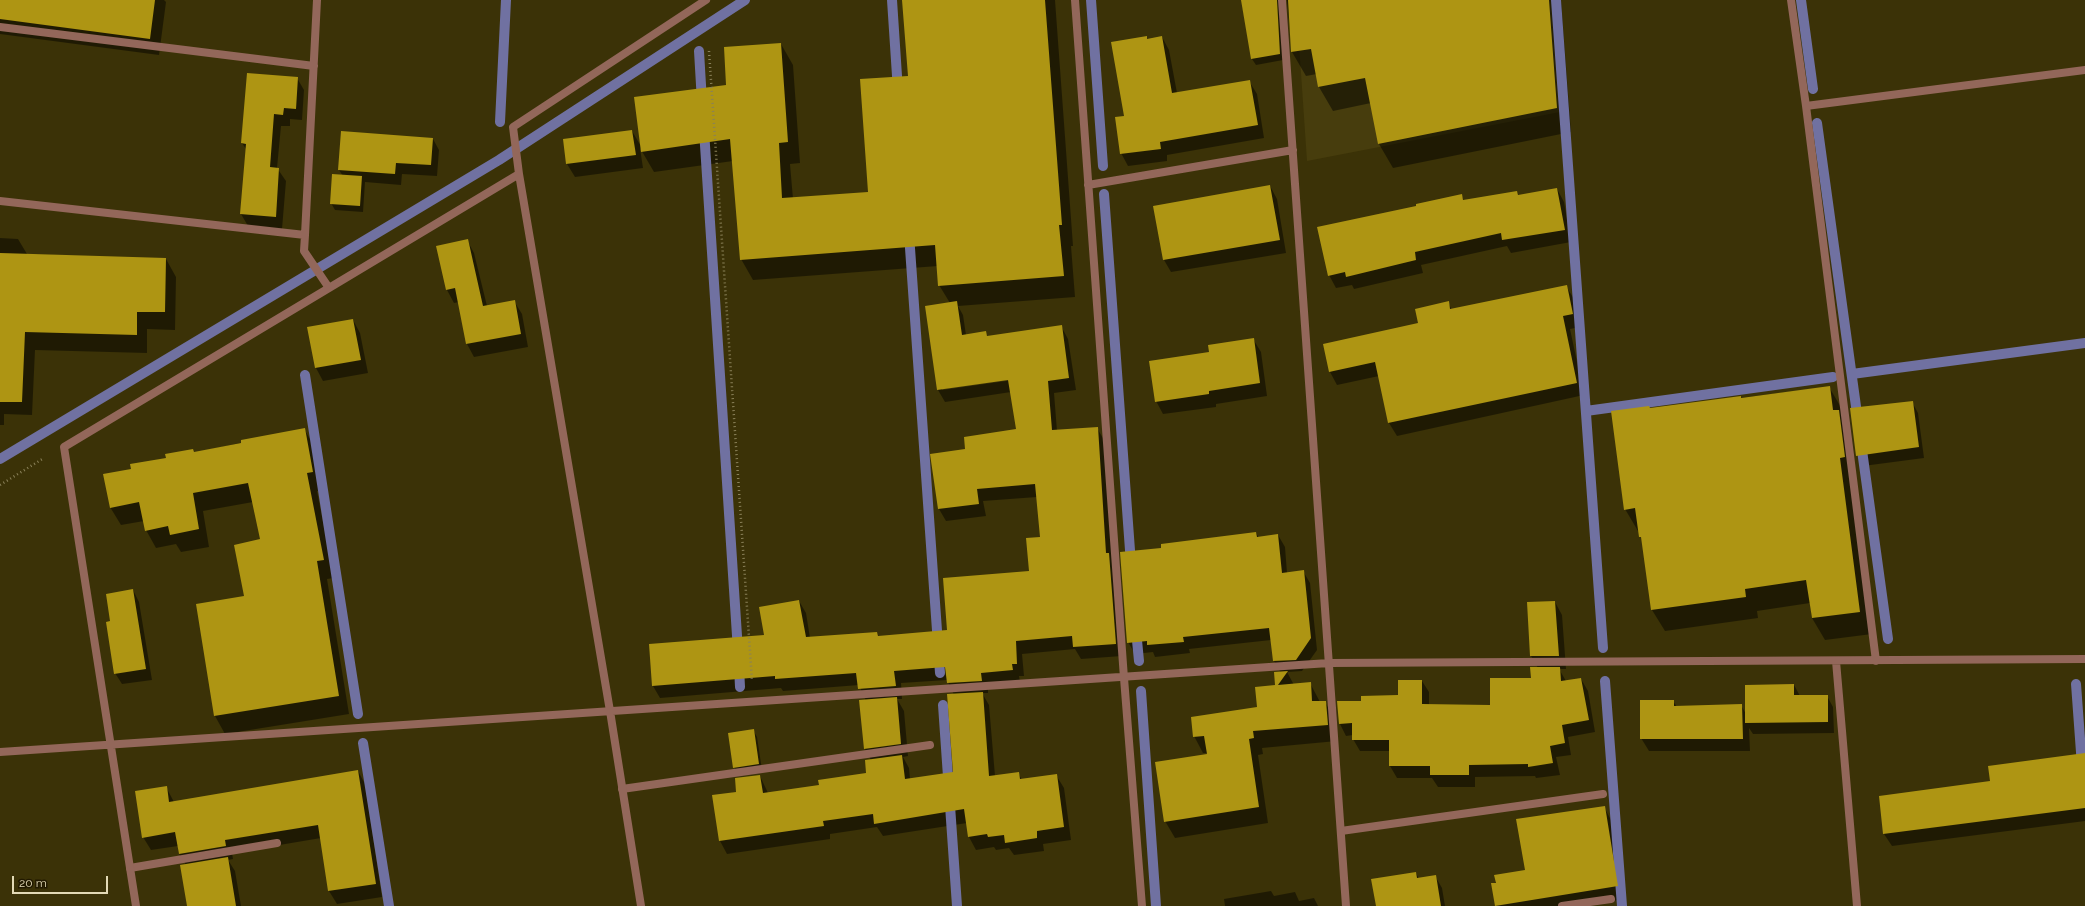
<!DOCTYPE html>
<style>
body{margin:0}
#map{position:relative;width:2085px;height:906px;overflow:hidden;background:#3b3207;font-family:Raleway,sans-serif}
canvas{display:block}
.scale{position:absolute;left:12px;top:876px;width:96px;height:18px;box-sizing:border-box;border:2px solid #e2d9b5;border-top:0;padding-left:5px;font-size:12px;line-height:14px;white-space:nowrap;color:#e2d9b5;-webkit-text-stroke:3px #211900;paint-order:stroke}
</style>
<div id="map">
<canvas width="2085" height="906"></canvas>
<div class="scale">20 m</div>
</div>
<script>
const c = document.querySelector('canvas').getContext('2d');
c.lineJoin = 'round';
function fill(path, color) { c.fillStyle = color; c.fill(path, 'evenodd'); }
function trace(path, color, width, dash) { c.strokeStyle = color; c.lineWidth = width; c.lineCap = dash ? 'butt' : 'round'; c.setLineDash(dash || []); c.stroke(path); }
const built = new Path2D(`
 M1296,0H1552L1560,112L1307,161Z`);
const shadow = new Path2D(`
 M0,0H164L166,2L159,55L0,34Z
 M903,0H1055L1073,246H1071L1075,297L958,306L963,315L966,335L985,333L988,337L1061,326L1068,339L1076,390L1054,393L1057,431L1097,428L1104,440L1122,656L1081,659L1075,649L1022,654L1024,676H1019L1020,682L988,686V693H982L989,705L995,776L1018,773L1022,780L1056,775L1064,788L1071,840L1043,844L1044,851L1014,855L1009,848L996,850L994,847L976,850L969,837L967,823L883,836L877,827L830,834V839L727,854L720,841L713,796L738,792L760,776L768,793L820,786L867,774L871,760L865,749L866,701L859,685L783,691L781,688L660,698L653,686L765,636L799,601L806,613L810,638L877,633L879,637L948,631L1030,572L1041,538L1037,497L983,501L986,516L946,521L939,509L932,455L966,450L1017,430L1011,392L945,402L938,390L950,303L939,285L938,266L753,280L741,259L733,161L654,172L640,148L643,168L575,177L567,164L564,140L632,131L642,148L781,44L793,65L800,163L790,164L793,199L869,193L909,77ZM1013,378V380L942,390V388ZM947,680L954,695V773L910,779L909,768L903,757L908,756L904,711L897,699H902L901,683Z
 M1261,0H1280L1283,60L1256,65L1252,59L1242,4Z
 M1287,0H1561L1571,132L1393,168L1379,144L1371,103L1333,111L1319,87L1317,74L1306,76L1292,52Z
 M1146,37L1148,40L1162,37L1169,50L1177,93L1249,81L1257,94L1264,138L1167,155V161L1128,166L1121,153L1125,117Z
 M297,78L304,90L302,120L290,119V126H281L277,168L286,181L282,229L248,226L241,214L246,149L242,143Z
 M433,139L439,150L437,176L402,174L401,185L365,182L363,212L335,210L331,203L343,176L339,170Z
 M1270,186L1277,199L1286,253L1171,272L1164,260Z
 M1557,189L1564,202L1571,242L1511,253L1507,246L1421,265L1423,273L1354,289L1352,285L1336,288L1329,275L1417,207L1461,195L1464,201L1517,192L1519,196Z
 M0,238L18,239L27,254L166,259L176,277L175,330L147,329V353L35,350L32,415L4,414V425H0Z
 M467,240L474,253L487,306L514,301L522,314L528,347L474,357L467,344L459,302L454,303L447,290L437,247Z
 M1566,286L1574,299L1580,327L1570,329L1584,395L1397,436L1389,423L1379,376L1337,385L1330,372L1419,324L1448,303L1452,310Z
 M353,320L360,333L368,373L323,381L316,368L309,328Z
 M1253,339L1261,352L1267,396L1216,404V407L1163,414L1156,401L1210,353Z
 M1829,387L1842,409L1872,634L1825,640L1812,618L1810,603L1757,611L1758,618L1665,631L1652,610L1643,541L1639,531H1638L1625,509L1650,409Z
 M1912,402L1918,413L1924,458L1863,466L1857,455Z
 M304,429L315,447L323,490L317,491L334,578L327,579L349,714L225,734L215,716L261,540L253,502L203,511L209,547L181,552L176,544L156,548L146,530L144,521L121,525L110,507L132,469L194,453Z
 M1256,533L1259,538L1278,535L1285,547L1287,573L1303,571L1310,583L1317,650L1302,671L1287,672L1294,685L1310,683L1320,702H1325L1335,719L1337,741L1262,748L1263,754L1258,755L1268,823L1175,838L1165,821L1208,755V753H1203L1194,736L1258,707L1277,686L1281,673L1274,661L1271,640L1189,649L1190,653L1155,657L1153,652L1135,654L1128,642L1163,549Z
 M133,590L139,602L152,680L122,684L115,673L112,622Z
 M1555,602L1562,615L1566,669H1559L1566,681L1581,679L1588,691L1595,732L1568,737L1571,755L1556,757L1560,775L1536,778L1535,776L1475,777V787H1438L1432,778H1397L1390,766V751H1360L1353,739V735L1346,736L1340,724L1362,702L1399,696L1422,681L1429,692V705L1491,706L1532,679L1538,668L1531,656L1528,603Z
 M1794,685L1800,696H1827L1833,707L1834,733L1753,734L1749,728L1750,751H1649L1641,738L1673,701L1677,707L1741,705L1746,714Z
 M753,730L757,737L762,770L738,774L734,767Z
 M2085,754V821L1892,846L1884,834L1880,797L1991,782Z
 M358,771L365,784L382,897L337,904L329,891L321,838L232,853L233,859L228,860L235,871L241,906H188L186,865L179,854L178,846L151,850L143,837L166,787L174,802Z
 M1604,807L1611,820L1624,899L1582,906H1496L1492,884L1526,871Z
 M1416,873L1419,879L1435,876L1442,888L1445,906H1377Z
 M1271,891L1274,896L1295,892L1299,901L1314,898L1318,906H1225L1224,899Z`);
const stream = new Path2D(`
 M892,0L898,91
 M1091,0L1103,166
 M1556,0L1603,648
 M1801,0L1813,89
 M699,51L702,102
 M500,122L506,0
 M1817,123L1858,421
 M704,130L738,651
 M1104,194L1131,564
 M909,234L940,673
 M1852,374L2085,343
 M305,375L358,714
 M1586,411L1833,377
 M1861,443L1888,639
 M0,459L499,160L745,0
 M1136,630L1139,661
 M739,667L740,687
 M1605,681L1622,906
 M2076,684L2082,766
 M1141,691L1156,906
 M943,705L957,906
 M363,743L389,906`);
const building = new Path2D(`
 M0,0H155L150,39L0,19Z
 M902,0H1045L1062,225H1059L1064,276L938,286L935,245L740,260L730,139L641,152L634,97L726,85L724,47L781,43L788,142L779,143L782,198L868,192L860,79L908,76Z
 M1241,0H1277L1280,54L1251,59Z
 M1288,0H1549L1557,108L1378,144L1365,78L1318,87L1311,49L1291,52Z
 M1147,36V39L1162,36L1172,93L1250,80L1258,125L1160,142L1161,149L1120,154L1115,117L1124,116L1111,42Z
 M247,73L298,77L296,109L284,108L283,115L274,114L270,167L279,168L276,217L240,214L246,144L241,143Z
 M632,130L636,155L566,164L563,139Z
 M341,131L433,138L431,165L396,163L395,174L338,170Z
 M332,174L362,176L360,206L330,204Z
 M1270,185L1280,240L1163,260L1153,206Z
 M1557,188L1565,230L1502,240L1501,233L1415,252L1416,260L1346,277L1345,272L1328,276L1317,227L1416,206V204L1462,194L1463,200L1517,191L1518,195Z
 M468,239L483,306L515,300L521,334L466,344L455,288L446,290L436,246Z
 M0,253L166,258L165,312H137V335L25,332L22,402H0Z
 M1567,285L1573,314L1563,316L1577,383L1388,423L1375,362L1329,372L1323,344L1418,323L1415,309L1449,301L1450,309Z
 M957,301L962,335L986,331L987,336L1062,325L1069,378L1048,381L1052,430L1098,427L1106,553H1109L1116,644L1073,647L1072,636L1016,641L1017,664H1012L1013,670L981,673L982,681L947,683L945,667L894,671L896,686L858,689L856,673L775,679V676L652,686L649,644L764,635L759,607L799,600L806,637L877,632L878,636L947,630L943,578L1029,571L1026,538L1040,537L1035,484L977,489L979,504L938,509L930,454L965,449L964,437L1016,429L1008,380L937,390L925,306Z
 M353,319L361,360L315,368L307,327Z
 M1254,338L1260,383L1209,391V394L1155,402L1149,361L1209,352L1208,345Z
 M1830,386L1833,410H1839L1845,457L1840,458L1860,612L1812,618L1806,580L1745,589L1746,597L1651,610L1641,537H1639L1635,508L1624,510L1611,411L1649,406L1650,408L1741,396V398Z
 M1913,401L1919,447L1856,456L1850,408Z
 M305,428L313,472L307,473L324,560L317,561L339,696L214,716L196,604L244,596L234,545L260,539L248,483L193,493L199,529L170,535L168,526L145,531L139,502L110,508L103,474L131,469L130,464L166,458L165,454L193,449L194,452L241,443V440Z
 M1256,532L1257,537L1278,534L1282,573L1304,570L1311,638L1296,660L1273,661L1269,628L1183,637L1184,642L1147,645V641L1127,643L1120,552L1161,548V544Z
 M133,589L146,669L114,674L106,622L110,621L106,594Z
 M1555,601L1559,656H1530L1527,602Z
 M1530,667H1560L1561,681L1581,678L1589,720L1562,725L1565,743L1550,746L1553,763L1528,767V764L1469,765V775H1430V766H1389V740H1352V723L1339,724L1337,701H1361V696L1398,695V680H1422V704L1490,705V678H1531Z
 M1288,671L1278,685L1311,682L1312,701H1326L1328,725L1253,731L1254,738L1249,739L1259,807L1164,822L1155,762L1207,754L1204,736L1193,737L1191,717L1257,707L1255,687L1275,685L1274,672Z
 M1794,684V695H1828V722L1745,723V685Z
 M983,692L989,776L1019,772L1020,779L1057,774L1064,827L1037,831V838L1005,843L1004,835L988,837L987,834L968,837L964,809L874,824L873,814L823,821L824,826L719,841L712,795L736,792L735,778L760,775L763,793L819,785L818,780L866,773L865,760L902,755L905,779L953,772L947,694Z
 M897,697L901,744L864,749L859,700Z
 M1640,700H1674V706L1742,704L1743,739H1640Z
 M754,729L759,764L733,768L728,733Z
 M2085,753V808L1883,834L1879,796L1990,781L1988,766Z
 M358,770L376,884L328,891L318,825L225,840L226,846L179,854L175,832L142,838L135,791L167,786L169,802Z
 M1605,806L1618,886L1495,906L1491,883H1496L1494,875L1525,870L1516,819Z
 M228,857L236,906H187L180,865Z
 M1416,872L1417,878L1436,875L1441,906H1376L1371,879Z`);
const path = new Path2D(`
 M709,51L752,681
 M0,485L44,458`);
const lane = new Path2D(`
 M622,789L930,745
 M1341,831L1603,794
 M130,868L277,843
 M1562,906L1611,899`);
const street = new Path2D(`
 M1075,0L1124,678L1142,906
 M1282,0L1346,906
 M1791,0L1806,106L1876,661
 M0,27L314,66
 M1806,106L2085,70
 M519,174L513,127L706,0
 M1088,185L1293,150
 M0,201L305,235L317,0
 M305,235L304,251L329,288
 M1836,661L1857,906
 M0,752L1329,663L2085,659
 M136,906L64,447L519,174L610,711L641,906`);
fill(built, '#473d0d');
fill(shadow, '#0007');
trace(stream, '#7071a1', 10);
fill(building, '#ae9513');
trace(path, '#8a8159', 2.5, [1, 3]);
trace(lane, '#93675a', 8);
trace(street, '#93675a', 8);
</script>
